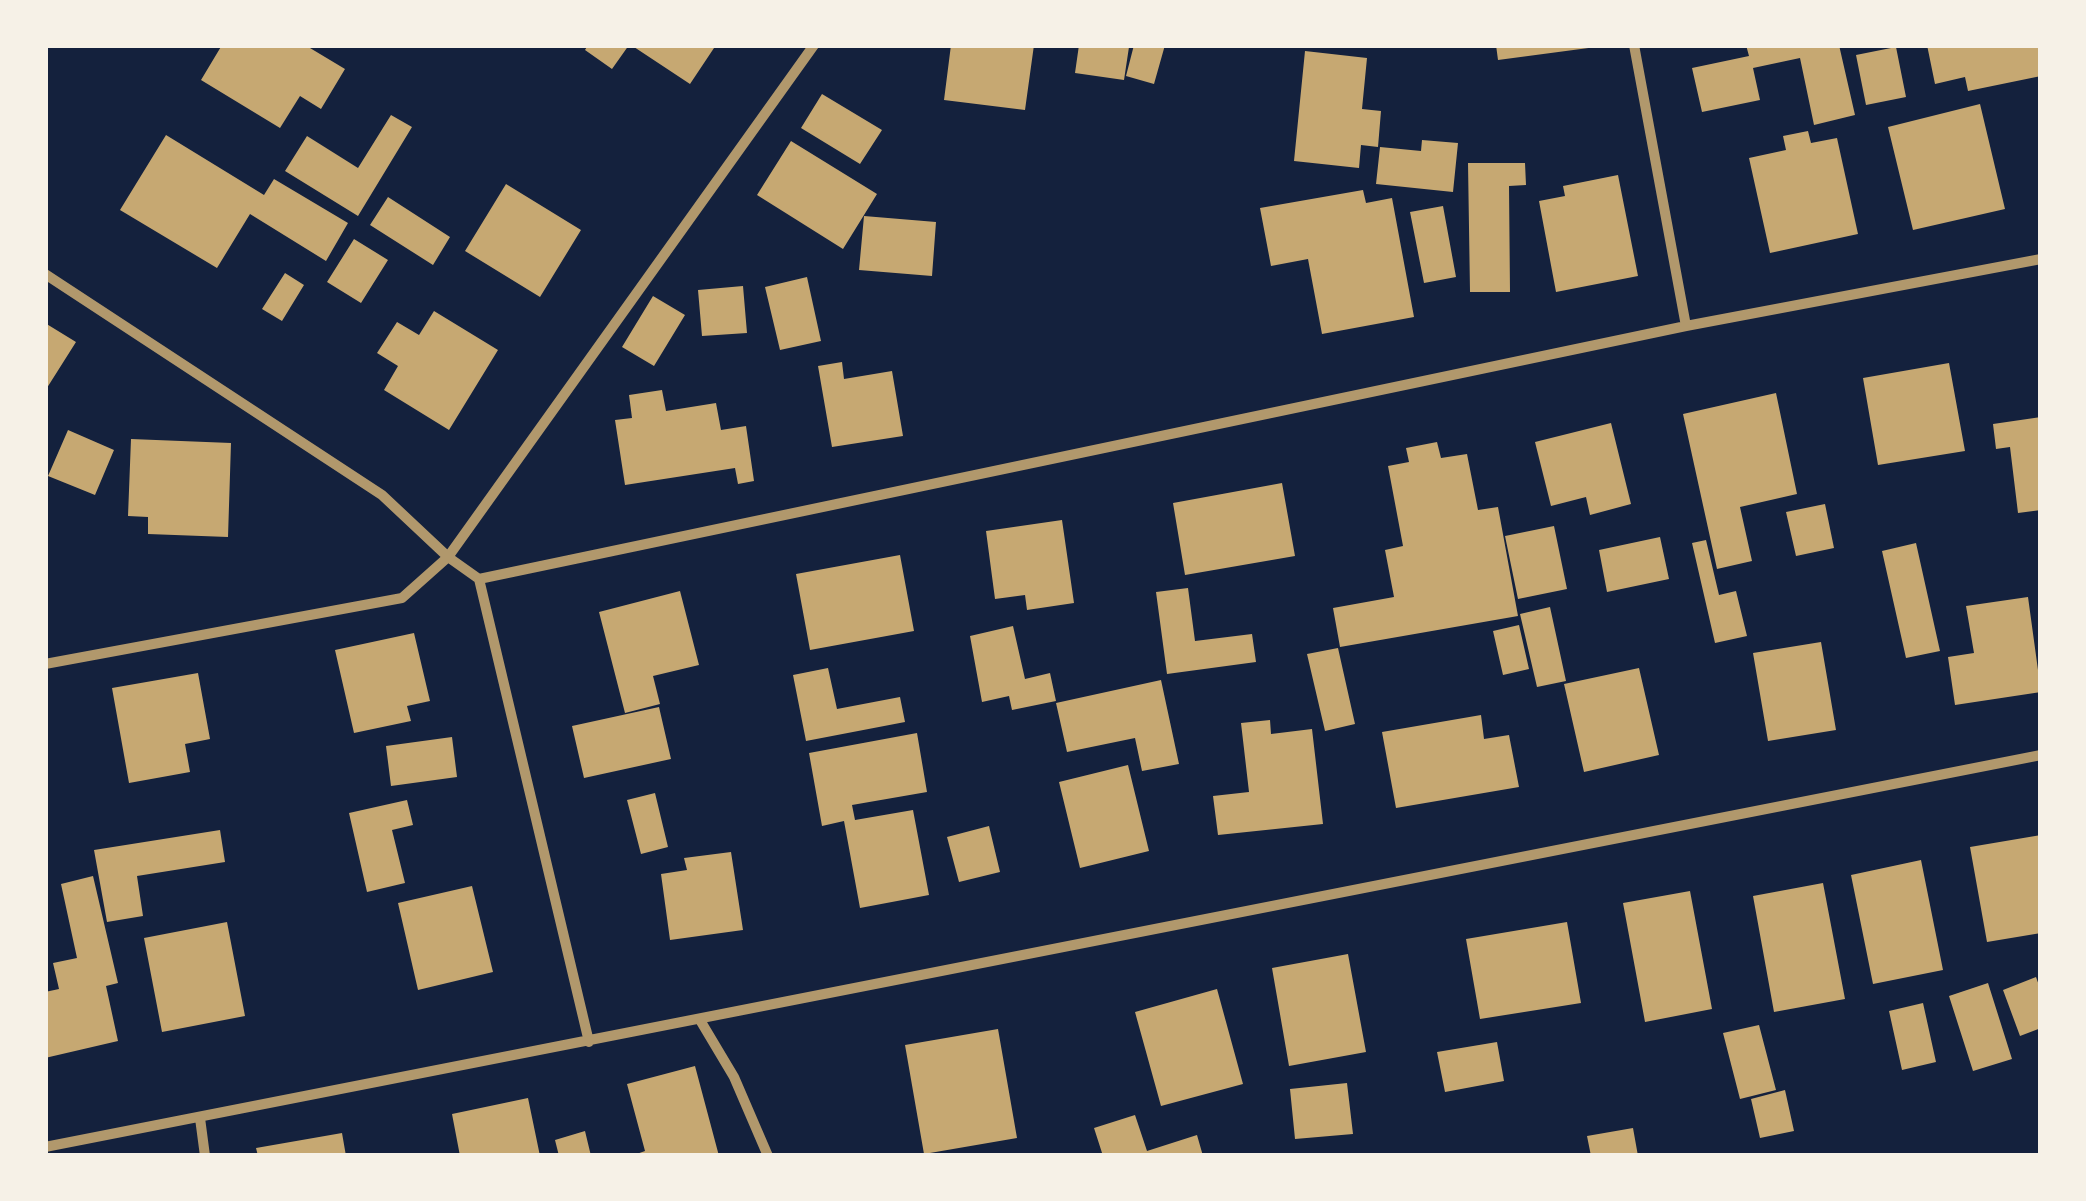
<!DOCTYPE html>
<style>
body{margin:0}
#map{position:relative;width:2086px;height:1201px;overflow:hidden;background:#14213d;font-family:Manrope,sans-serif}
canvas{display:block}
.frame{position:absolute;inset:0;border:48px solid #f6f1e7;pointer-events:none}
</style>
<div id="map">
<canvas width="2086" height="1201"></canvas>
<div class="frame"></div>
</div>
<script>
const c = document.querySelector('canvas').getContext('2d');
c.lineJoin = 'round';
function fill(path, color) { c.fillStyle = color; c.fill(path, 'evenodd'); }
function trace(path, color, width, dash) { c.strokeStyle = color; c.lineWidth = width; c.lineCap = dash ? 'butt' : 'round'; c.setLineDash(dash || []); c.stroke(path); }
const building = new Path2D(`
 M222,45H305L345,69L321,109L300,96L280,128L201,80Z
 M588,45H629L612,69L585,50Z
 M631,45H716L690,84Z
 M951,45H1034L1025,110L944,100Z
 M1079,45L1129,47L1124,80L1075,73Z
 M1134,45H1165L1154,84L1126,76Z
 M1496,45H1596V47L1498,60Z
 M1746,45H1839L1855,115L1814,125L1800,58L1753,68L1760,100L1702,112L1692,68L1749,56Z
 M1927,45H2041V76L1968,91L1965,77L1935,84Z
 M1896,47L1906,97L1866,105L1856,55Z
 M1305,51L1367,58L1362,109L1381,111L1378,147L1361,145L1359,168L1294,161Z
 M822,94L882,130L860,164L801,128Z
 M1980,104L2005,209L1913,230L1888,127Z
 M391,115L412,127L358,216L285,171L307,136L358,168Z
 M1808,131L1811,143L1837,138L1858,234L1770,253L1749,158L1786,150L1783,136Z
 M166,135L264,195L274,179L348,223L326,261L250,214L217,268L120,210Z
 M1422,140L1458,143L1453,192L1376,184L1380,147L1421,151Z
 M791,141L877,194L843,249L757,195Z
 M1468,163H1525L1526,185L1509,186L1510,292H1470Z
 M1618,175L1638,276L1556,292L1539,201L1565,196L1563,186Z
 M506,184L581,230L540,297L465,251Z
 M1363,190L1366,203L1392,198L1414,317L1322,334L1308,259L1271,266L1260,208Z
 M388,197L450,237L433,265L370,225Z
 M1443,206L1456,277L1424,283L1410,212Z
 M864,216L936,222L932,276L859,270Z
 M354,239L388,260L361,303L327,282Z
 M285,273L304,285L282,321L262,309Z
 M807,277L821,341L780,350L765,287Z
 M743,286L747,333L702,336L698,290Z
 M653,296L685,315L654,366L622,347Z
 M434,311L498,350L449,430L384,390L398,366L377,353L397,322L419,335Z
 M45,323L76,342L45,391Z
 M842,362L844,379L892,371L903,436L832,447L818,366Z
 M1949,363L1965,451L1878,465L1863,378Z
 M662,390L666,411L716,403L721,430L746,426L754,481L738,484L735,468L625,485L615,420L632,418L629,395Z
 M1776,393L1797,494L1740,507L1752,561L1717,569L1683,414Z
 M2041,417V510L2018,513L2010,447L1996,449L1993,424Z
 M1611,423L1631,504L1590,515L1586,497L1551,506L1535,442Z
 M68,430L114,450L95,495L48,476Z
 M131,439L231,443L228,537L148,534V517L128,516Z
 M1437,442L1441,458L1467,454L1478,510L1498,507L1518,616L1340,647L1333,608L1394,597L1385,550L1403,546L1388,466L1409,462L1406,448Z
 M1282,483L1295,556L1185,575L1173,503Z
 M1825,504L1834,548L1796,556L1786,512Z
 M1062,520L1074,603L1027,610L1025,595L995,599L986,531Z
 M1554,526L1567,589L1518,599L1505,536Z
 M1660,537L1669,579L1607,592L1599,550Z
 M1706,540L1719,595L1736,591L1747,636L1715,643L1692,543Z
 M1916,543L1940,651L1906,658L1882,551Z
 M900,555L914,631L810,650L796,574Z
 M1188,588L1195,641L1252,634L1256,662L1167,674L1156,592Z
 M680,591L699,665L653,676L660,704L625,713L599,612Z
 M2028,597L2041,692L1955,705L1948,657L1974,653L1966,606Z
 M1550,607L1566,681L1537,687L1520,614Z
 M1519,625L1529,669L1503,675L1493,631Z
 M1013,626L1025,679L1050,673L1056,701L1012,710L1009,696L982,702L970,636Z
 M414,633L430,701L407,706L411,721L354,733L335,650Z
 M1821,642L1836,730L1768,741L1753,653Z
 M1338,648L1355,724L1325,731L1307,654Z
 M828,668L837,709L900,697L905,722L806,741L793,675Z
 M1639,668L1659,755L1584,772L1564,684Z
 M198,673L210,739L185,744L190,772L129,783L112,688Z
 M1161,680L1179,764L1142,771L1135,738L1067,752L1056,703Z
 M659,707L671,759L584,778L572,726Z
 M1481,715L1484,739L1509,735L1519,787L1396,808L1382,732Z
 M1270,720L1271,734L1312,729L1323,824L1218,835L1213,796L1249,792L1241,723Z
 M917,733L927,792L852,805L855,820L913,810L929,895L860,908L844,821L822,826L809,753Z
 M452,737L457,777L391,786L386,746Z
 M1128,765L1149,851L1080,868L1059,782Z
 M655,793L668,847L641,854L627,800Z
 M407,800L413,825L392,830L405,883L367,892L349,813Z
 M989,826L1000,872L959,882L947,837Z
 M220,830L225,862L137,876L143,916L107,922L94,850Z
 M2041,835V933L1987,942L1970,847Z
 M731,852L743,930L670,940L661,874L687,870L684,858Z
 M1921,860L1943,970L1873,984L1851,875Z
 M93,876L118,983L106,986L118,1041L45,1058V992L59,989L53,963L77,958L61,884Z
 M1823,883L1845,999L1774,1012L1753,896Z
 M472,886L493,972L418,990L398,903Z
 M1690,891L1712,1009L1645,1022L1623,903Z
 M227,922L245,1016L162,1032L144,938Z
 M1567,922L1581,1003L1480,1019L1466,939Z
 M1348,954L1366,1052L1289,1066L1272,968Z
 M2036,977L2041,991V1028L2020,1036L2003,990Z
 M1988,983L2012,1059L1973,1071L1949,996Z
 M1217,989L1243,1084L1161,1106L1135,1012Z
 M1923,1003L1936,1062L1902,1070L1889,1011Z
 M1759,1025L1776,1090L1740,1099L1723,1033Z
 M998,1029L1017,1138L924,1154L905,1045Z
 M1497,1042L1504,1081L1445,1092L1437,1052Z
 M695,1066L719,1156H631L645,1151L627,1084Z
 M1347,1083L1353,1134L1295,1139L1290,1089Z
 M1785,1090L1794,1131L1760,1138L1751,1099Z
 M528,1098L540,1156H460L452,1114Z
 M1135,1115L1147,1151L1197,1135L1203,1156H1103L1094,1128Z
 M1633,1128L1638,1156H1591L1587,1136Z
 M585,1131L591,1156H559L555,1140Z
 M342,1133L346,1156H258L256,1148Z`);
const minor = new Path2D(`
 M1634,45L1686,326
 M45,274L382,495L448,557L814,45
 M479,579L589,1042
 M45,664L402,598L448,557L479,579L1686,326L2041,259
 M700,1020L734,1077L768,1156
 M200,1118L205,1156
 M45,1147L2041,755`);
fill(building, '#c6a872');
trace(minor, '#b1986c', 10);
</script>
